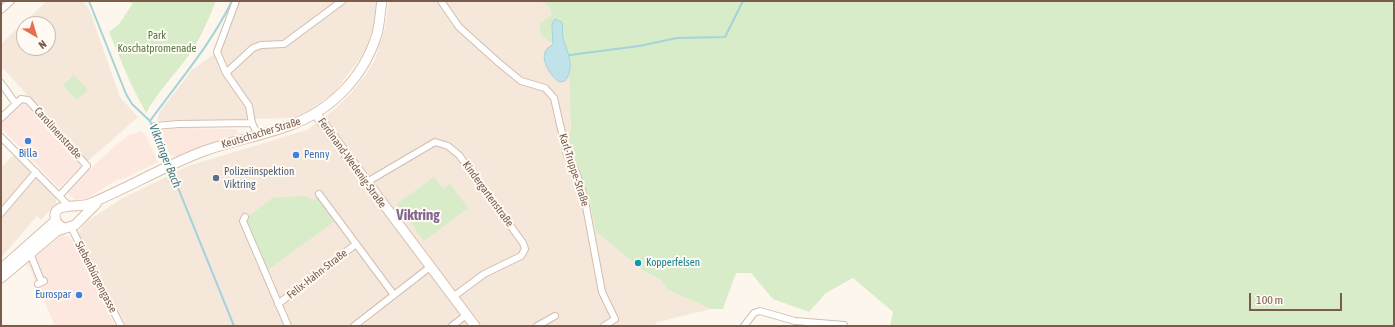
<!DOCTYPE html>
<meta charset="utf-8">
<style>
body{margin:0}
#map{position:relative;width:1395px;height:327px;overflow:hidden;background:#fdf6ec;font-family:"Asap Condensed",sans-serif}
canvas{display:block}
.frame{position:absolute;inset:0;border:2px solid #7a5c4d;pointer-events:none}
.north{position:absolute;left:16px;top:16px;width:40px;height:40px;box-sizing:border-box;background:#fffaf3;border:1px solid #cabbb1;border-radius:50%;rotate:142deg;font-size:11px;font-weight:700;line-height:16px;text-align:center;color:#7a5c4d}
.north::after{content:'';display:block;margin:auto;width:14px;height:18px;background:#e76f51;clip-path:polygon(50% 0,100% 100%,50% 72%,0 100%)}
.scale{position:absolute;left:1249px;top:293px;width:93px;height:18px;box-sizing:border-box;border:2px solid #7a5c4d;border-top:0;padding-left:5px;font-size:12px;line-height:14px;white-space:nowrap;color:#7a5c4d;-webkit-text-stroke:3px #fffaf3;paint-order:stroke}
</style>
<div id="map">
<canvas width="1395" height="327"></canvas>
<div class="frame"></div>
<div class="north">N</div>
<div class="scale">100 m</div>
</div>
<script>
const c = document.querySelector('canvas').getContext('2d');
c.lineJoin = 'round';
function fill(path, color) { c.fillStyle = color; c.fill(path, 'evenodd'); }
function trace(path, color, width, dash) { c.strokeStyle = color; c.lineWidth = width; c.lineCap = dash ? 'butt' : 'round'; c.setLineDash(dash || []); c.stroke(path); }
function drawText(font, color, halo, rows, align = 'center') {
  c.font = font + ' "Asap Condensed",sans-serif'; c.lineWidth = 4; c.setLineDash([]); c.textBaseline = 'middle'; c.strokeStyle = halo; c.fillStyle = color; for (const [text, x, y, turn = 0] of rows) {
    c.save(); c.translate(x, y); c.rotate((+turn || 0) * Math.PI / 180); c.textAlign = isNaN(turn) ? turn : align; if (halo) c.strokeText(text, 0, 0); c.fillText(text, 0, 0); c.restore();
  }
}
const residential = new Path2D(`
 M47,1H83L90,11L120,97L138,117L87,162L1,66V44ZM24,24H48V48H24Z
 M239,1H377L372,31L365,52L334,93L308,111L294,118L157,121L160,111L192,70L218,51Z
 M389,1H541L550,8L570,67L569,76L571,128L566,141L589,198L596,232L645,272L660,279L668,290L711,309L658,322L654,326H126L78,233L85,223L121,199L188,166L307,130L336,108L351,93L367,73L375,59L385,28Z
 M13,155L56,197V204L41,220L37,216L1,258V168Z`);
const commercial = new Path2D(`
 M22,103H26L79,162L78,163L81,167L59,188L1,128V123Z
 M179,128L237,129L239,135L176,157L170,155L160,130Z
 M141,131L145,134L158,162L121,180L118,179L86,199L75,200L66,192L116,145L129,135Z
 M62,235L70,237L115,326H55L30,269L26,264Z`);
const green = new Path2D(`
 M124,1H216C210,16 203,32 195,46C180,70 159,89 146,113L130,82L109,32L119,24L133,3Z
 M541,1H1394V326H890L893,312L853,278L826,293L809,312L773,299L751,273H736L723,309H711L668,290L660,279L645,272L596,232L589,198L566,141L571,128L569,76L570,67L561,43L549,42L540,33V23L552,15L550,8Z
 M74,75L88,90L77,100L63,85Z
 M434,177L443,189L450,184L468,208L424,241L397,204Z
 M303,196L314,200L319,196L335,221L268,270L246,218L272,198Z`);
const water = new Path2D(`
 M555,19L562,22C563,27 562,32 563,38C567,52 576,66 565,81L559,82C551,76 540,61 546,50C547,48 551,46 553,44L552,25Z`);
const stream = new Path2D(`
 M89,1L126,94L132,104L150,121
 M570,55L639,46L677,38L725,37L743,1
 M168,164L150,121C179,81 210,46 232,1
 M170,168L234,326`);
const street = new Path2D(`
 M236,1L217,52L226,73L249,106L252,123L258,135
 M441,1L459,27L499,63L521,81L545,88L554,98L567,155L576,172L584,196L602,292L615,319L604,326
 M1,10L11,1
 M226,73L253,48L261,45L284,44L342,1
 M1,83L16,104
 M1,118L21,99L28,100L87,166L60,195
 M155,126L179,124L252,123
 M1,137L69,206
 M367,182L435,142L448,146L459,155L523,243L525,249L521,256L484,274L453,297
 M319,194L394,295
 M1,213L36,172
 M245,217L243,221L288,326
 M71,227L121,326
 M30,253L40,278
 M38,284L44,281
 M278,304L356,244
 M354,326L430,267
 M452,326L466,315
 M537,326L555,316
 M744,326L754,313L760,311L795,321L844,325`);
const secondary = new Path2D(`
 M316,114L475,326
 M65,228C61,227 58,225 56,221C49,201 79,208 89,204C128,188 164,166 204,151C232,141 261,136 288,126C331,111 364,77 377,34C380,23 380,12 382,1
 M1,269L56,220
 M1,278L57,231L75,225L96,204`);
const markers = [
 [28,141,4,"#3f7fe0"],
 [296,155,4,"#3f7fe0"],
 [216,178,4,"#5c6f8a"],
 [638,263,4,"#0f9aa8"],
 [79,295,4,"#3f7fe0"]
];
const parkNames = [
 ["Park",157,36],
 ["Koschatpromenade",157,49]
];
const streetNames = [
 ["Carolinenstraße",58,133,48],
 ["Keutschacher Straße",261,133,-17],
 ["Ferdinand-Wedenig-Straße",352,163,54],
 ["Karl-Truppe-Straße",574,170,72],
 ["Kindergartenstraße",488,194,54],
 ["Felix-Hahn-Straße",317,274,-38],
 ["Siebenbürgengasse",96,277,63]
];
const shopNames = [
 ["Billa",28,154],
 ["Penny",304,155,"left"],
 ["Eurospar",71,295,"right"]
];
const serviceNames = [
 ["Polizeiinspektion",224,172],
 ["Viktring",224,185]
];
const cultureNames = [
 ["Kopperfelsen",646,263]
];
const waterNames = [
 ["Viktringer Bach",165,156,68]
];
const districtNames = [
 ["Viktring",418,215]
];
fill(residential, '#f5e8da');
fill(commercial, '#fde8e0');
fill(green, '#d8ecc9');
fill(water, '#bfe3e8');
trace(water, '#a5d3da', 1);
trace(stream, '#a5d3da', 2);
trace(street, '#d1beb0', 8);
trace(secondary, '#d6c0b0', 11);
trace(street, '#fff', 6);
trace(secondary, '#fff', 9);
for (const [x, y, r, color] of markers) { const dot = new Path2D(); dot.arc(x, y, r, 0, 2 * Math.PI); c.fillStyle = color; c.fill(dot); trace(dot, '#fffaf3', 1.5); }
drawText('11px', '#537a41', '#fffaf3', parkNames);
drawText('11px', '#7a5c4d', '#fffaf3', streetNames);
drawText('11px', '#366cbe', '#fffaf3', shopNames);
drawText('11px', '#4e5e75', '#fffaf3', serviceNames, 'left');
drawText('11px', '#0d838f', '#fffaf3', cultureNames, 'left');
drawText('italic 12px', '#437c86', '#fffaf3', waterNames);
drawText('bold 15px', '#846695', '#fffaf3', districtNames);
</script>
